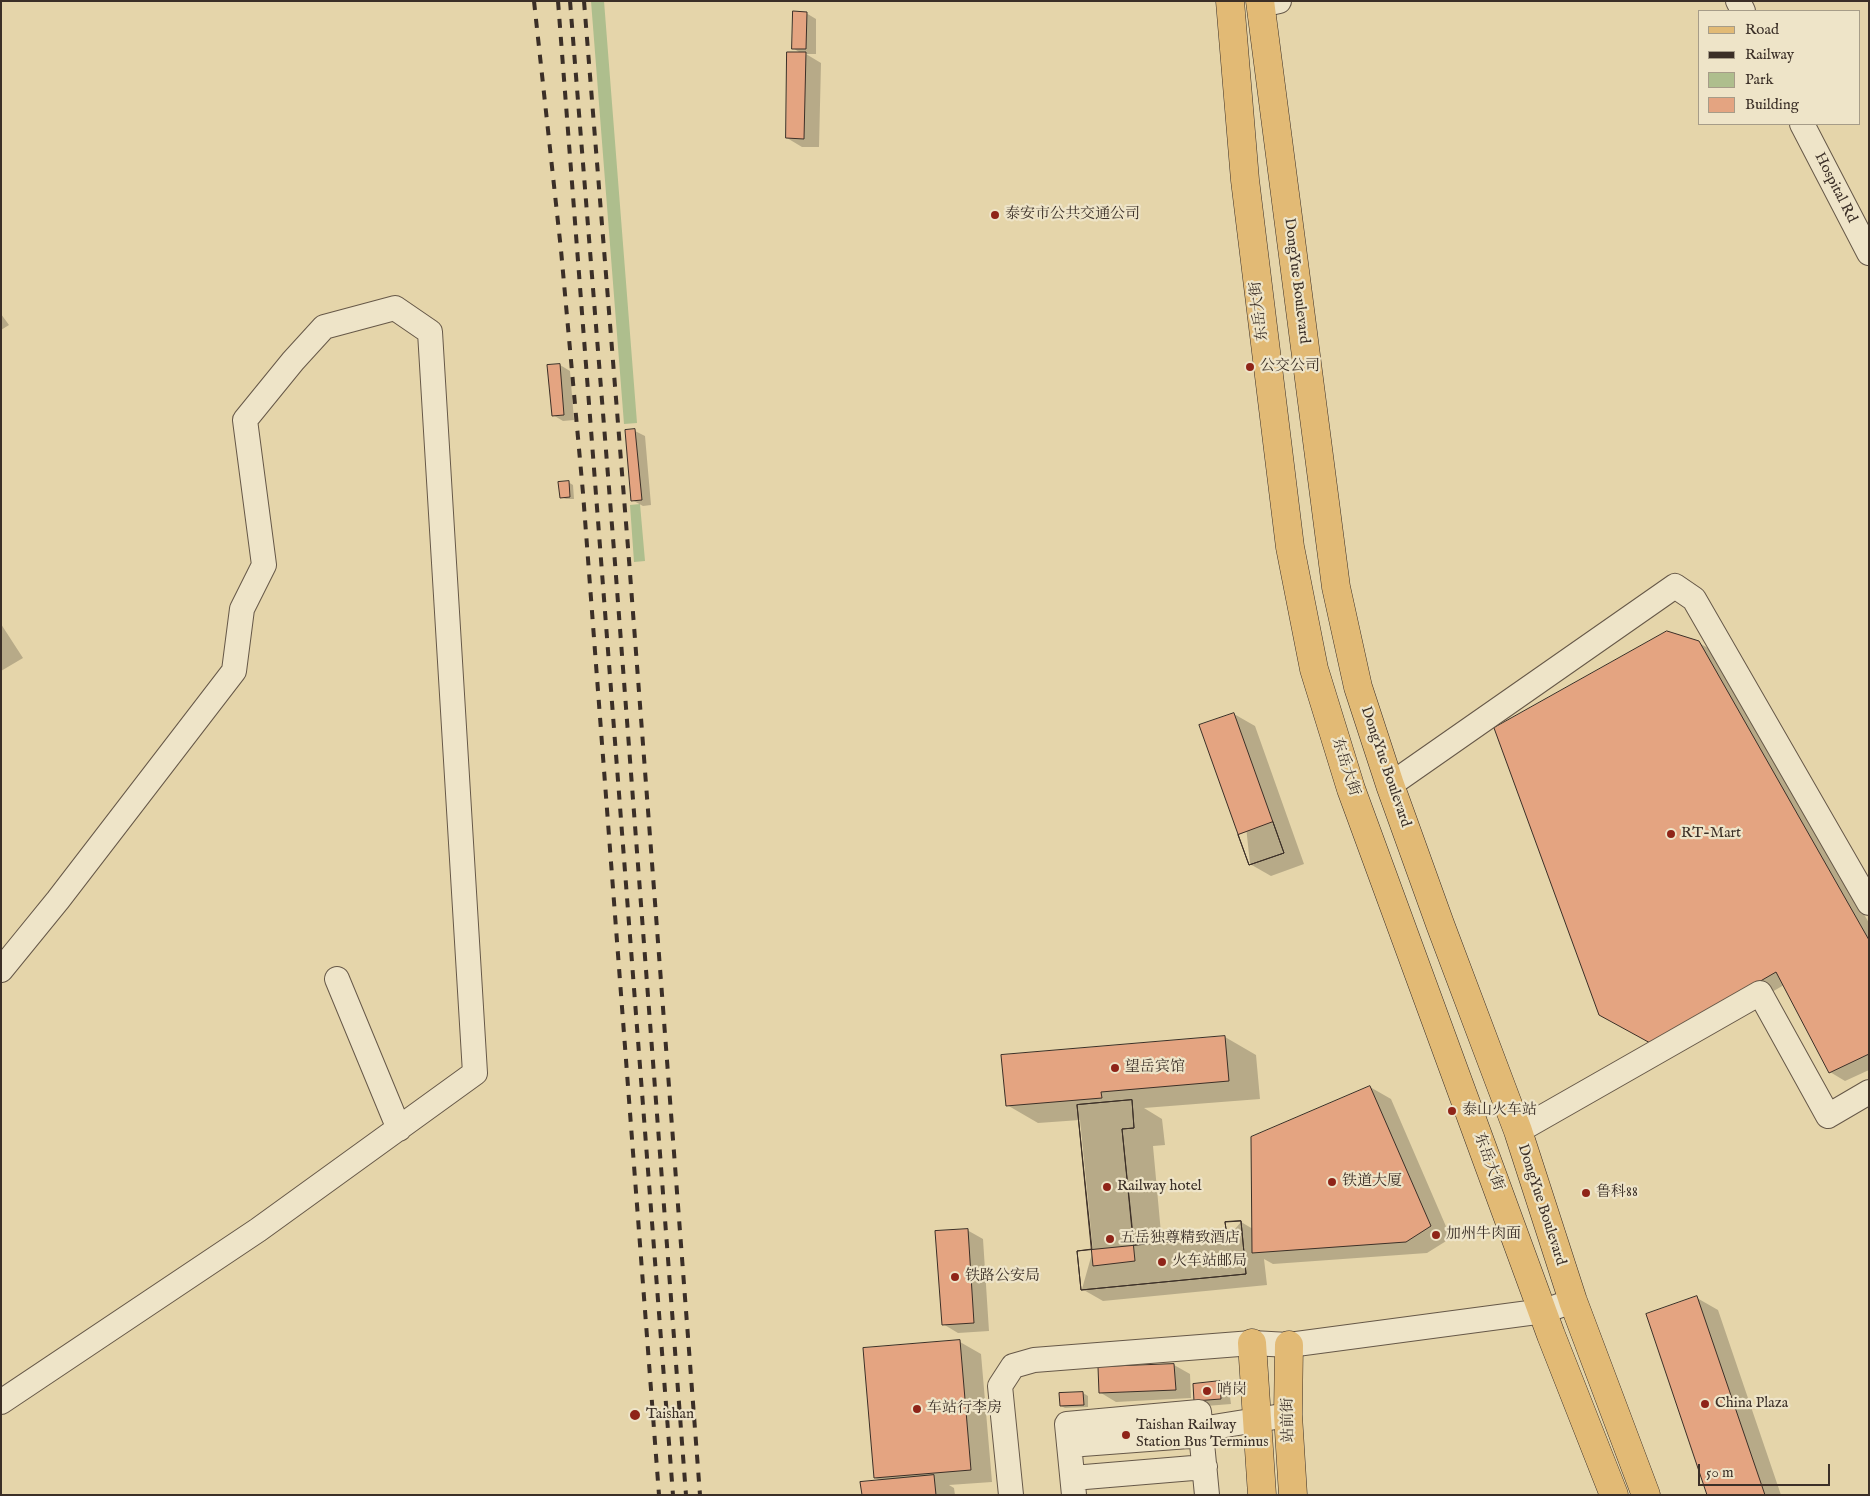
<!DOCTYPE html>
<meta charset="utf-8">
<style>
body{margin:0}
#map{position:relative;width:1870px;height:1496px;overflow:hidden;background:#e5d5aa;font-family:"IM FELL English",serif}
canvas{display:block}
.frame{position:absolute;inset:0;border:2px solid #3b2f27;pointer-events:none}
.legend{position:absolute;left:1698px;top:10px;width:162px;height:115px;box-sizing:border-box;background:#eee4c8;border:1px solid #a69c88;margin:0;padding:6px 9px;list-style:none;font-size:15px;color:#3b2f27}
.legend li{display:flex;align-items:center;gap:10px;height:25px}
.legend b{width:25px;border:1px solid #a69c88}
.scale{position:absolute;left:1698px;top:1464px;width:132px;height:22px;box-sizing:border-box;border:2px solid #3b2f27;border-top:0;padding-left:6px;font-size:15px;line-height:18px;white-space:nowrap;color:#3b2f27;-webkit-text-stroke:4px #eee4c8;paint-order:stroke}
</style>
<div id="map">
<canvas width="1870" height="1496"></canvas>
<div class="frame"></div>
<ul class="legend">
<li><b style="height:6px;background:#e2ba75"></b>Road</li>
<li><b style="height:6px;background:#3b2f27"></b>Railway</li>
<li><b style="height:14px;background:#aebe8d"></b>Park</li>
<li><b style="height:14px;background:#e4a481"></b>Building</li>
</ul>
<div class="scale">50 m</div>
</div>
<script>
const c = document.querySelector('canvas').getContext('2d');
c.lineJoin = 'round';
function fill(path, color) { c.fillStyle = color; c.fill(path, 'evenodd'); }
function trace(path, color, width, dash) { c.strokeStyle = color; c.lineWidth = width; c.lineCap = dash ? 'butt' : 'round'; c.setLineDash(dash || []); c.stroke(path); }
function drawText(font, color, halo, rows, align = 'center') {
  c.font = font + ' "IM FELL English","Noto Serif SC",serif'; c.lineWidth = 4.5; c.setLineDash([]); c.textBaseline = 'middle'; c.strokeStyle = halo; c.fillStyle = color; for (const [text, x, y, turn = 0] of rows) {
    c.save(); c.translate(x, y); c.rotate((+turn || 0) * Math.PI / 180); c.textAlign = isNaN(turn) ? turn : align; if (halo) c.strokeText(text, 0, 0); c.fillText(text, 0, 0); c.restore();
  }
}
const green = new Path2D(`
 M591,1H604L637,423L624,424Z
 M640,504L645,561L634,562L630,505Z`);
const shadow = new Path2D(`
 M806,13L816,19V54H806L821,63L819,147H802L787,138L802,54L793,48Z
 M1,314L9,325L1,330Z
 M560,365L570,371L574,420L563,421L553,415Z
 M635,431L645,436L651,505L643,506L632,500Z
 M568,482L573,485L574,499H566L561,497Z
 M1,624L23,658L1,671Z
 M1699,643L1715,652L1869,923V1070L1845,1081L1830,1072L1784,985L1668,1052Z
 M1234,714L1255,726L1304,864L1271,876L1250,864Z
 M1225,1037L1256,1055L1260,1099L1144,1108L1162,1119L1165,1145L1153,1146L1162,1244L1228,1237L1241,1222L1253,1229L1370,1087L1391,1099L1451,1238L1427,1253L1273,1264L1264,1259L1267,1285L1103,1301L1082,1289L1093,1250L1080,1120L1038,1123L1007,1105Z
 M967,1230L983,1239L989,1331L958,1333L943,1324Z
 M1697,1298L1718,1310L1781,1495H1709Z
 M960,1342L981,1354L992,1482L949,1485L954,1488L955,1495H863L881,1481L875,1478Z
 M1174,1365L1190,1374L1191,1398L1116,1402L1101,1393Z
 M1219,1383L1229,1389L1231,1404L1206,1406L1196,1400Z
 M1083,1393L1088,1396V1407L1065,1408L1061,1406L1060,1394Z`);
const building = new Path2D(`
 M793,11L807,12L806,49H792Z
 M787,52H806L804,139L786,138Z
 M560,364L564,415L552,416L547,365Z
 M635,429L642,500L631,501L625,430Z
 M569,481L570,497L560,498L558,482Z
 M1667,631L1699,641L1869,940V1054L1829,1073L1776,972L1652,1044L1599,1015L1494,728Z
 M1234,713L1284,853L1249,865L1199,725Z
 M1273,822L1284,853L1249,865L1238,835Z
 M1225,1036L1229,1081L1101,1092L1102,1098L1006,1106L1001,1055Z
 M1370,1086L1431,1226L1406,1242L1252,1253L1251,1137Z
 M1132,1100L1134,1128L1122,1129L1135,1261L1093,1266L1077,1105Z
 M1132,1100L1134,1128L1122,1129L1134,1245L1227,1236L1225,1222L1241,1221L1246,1274L1081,1290L1077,1251L1092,1249L1077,1105Z
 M1241,1221L1246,1274L1081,1290L1077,1251L1227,1236L1225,1222Z
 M968,1229L974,1323L942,1325L935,1231Z
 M1697,1296L1765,1495H1707L1646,1314Z
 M960,1340L971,1470L874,1478L863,1348Z
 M1174,1364L1176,1390L1099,1393L1098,1367Z
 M1220,1381L1221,1399L1194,1401L1193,1384Z
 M1083,1392L1084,1405L1060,1406L1059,1393Z
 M934,1475L936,1495H862L860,1482Z`);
const minor = new Path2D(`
 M1738,1L1743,11
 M1261,5L1279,1
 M1802,124L1869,253
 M1390,785L1675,586L1694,599L1869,903
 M1,970L58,900L234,671L242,609L264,565L245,420L293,361L324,327L395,308L430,332L475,1073L258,1230L1,1402
 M337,979L399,1129
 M1518,1131L1760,993L1828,1116L1869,1092
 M1201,1429L1288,1415
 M1069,1445L1202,1435
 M1073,1478L1205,1467
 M1011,1495L1000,1386L1013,1366L1034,1360L1252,1343L1289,1345L1544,1311L1573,1301
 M1074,1495L1067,1424L1199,1412L1207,1495`);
const major = new Path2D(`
 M1230,1L1245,180L1290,547L1314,669L1351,789L1551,1335L1614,1495
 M1260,1L1336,587L1358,687L1390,785L1440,924L1518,1131L1573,1301L1646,1495
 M1252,1343L1262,1495
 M1289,1345L1288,1415L1293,1495`);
const rail = new Path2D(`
 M534,1L561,250L583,493L659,1495
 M558,1L673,1495
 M570,1L615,563L686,1495
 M584,1L629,560L700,1495`);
const markers = [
 [995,215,5,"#8f2418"],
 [1250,367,5,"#8f2418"],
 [1671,834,5,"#8f2418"],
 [1115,1068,5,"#8f2418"],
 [1452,1111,5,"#8f2418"],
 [1332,1182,5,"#8f2418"],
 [1107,1187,5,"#8f2418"],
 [1586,1193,5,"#8f2418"],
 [1436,1235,5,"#8f2418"],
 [1110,1239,5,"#8f2418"],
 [1162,1262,5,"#8f2418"],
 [955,1277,5,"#8f2418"],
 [1207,1391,5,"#8f2418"],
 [1705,1404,5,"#8f2418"],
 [917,1409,5,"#8f2418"],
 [635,1415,6,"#8f2418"],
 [1126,1435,5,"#8f2418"]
];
const streetNames = [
 ["Hospital Rd",1835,188,63],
 ["DongYue Boulevard",1296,281,83],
 ["东岳大街",1260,311,-97],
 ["东岳大街",1345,767,72],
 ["DongYue Boulevard",1385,767,71],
 ["东岳大街",1488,1162,70],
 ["DongYue Boulevard",1541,1205,72],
 ["站前街",1289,1420,-91]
];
const poiNames = [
 ["泰安市公共交通公司",1005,215],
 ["公交公司",1260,367],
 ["RT-Mart",1681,834],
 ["望岳宾馆",1125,1068],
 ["泰山火车站",1462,1111],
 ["铁道大厦",1342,1182],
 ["Railway hotel",1117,1187],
 ["鲁科88",1596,1193],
 ["加州牛肉面",1446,1235],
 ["五岳独尊精致酒店",1120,1239],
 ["火车站邮局",1172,1262],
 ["铁路公安局",965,1277],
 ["哨岗",1217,1391],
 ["China Plaza",1715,1404],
 ["车站行李房",927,1409],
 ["Taishan",646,1415],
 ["Taishan Railway",1136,1426],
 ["Station Bus Terminus",1136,1443]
];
fill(green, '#aebe8d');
fill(shadow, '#0003');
fill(building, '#e4a481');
trace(building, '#3b2f27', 1);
trace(minor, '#665848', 26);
trace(major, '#3b2f27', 29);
trace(minor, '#eee4c8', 24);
trace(major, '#e2ba75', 28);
trace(rail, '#3b2f27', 4, [9, 9]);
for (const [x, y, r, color] of markers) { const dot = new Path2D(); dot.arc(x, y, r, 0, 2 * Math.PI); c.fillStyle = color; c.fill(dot); trace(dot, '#eee4c8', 2); }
drawText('15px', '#3b2f27', '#eee4c8', streetNames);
drawText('15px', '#3b2f27', '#eee4c8', poiNames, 'left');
</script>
